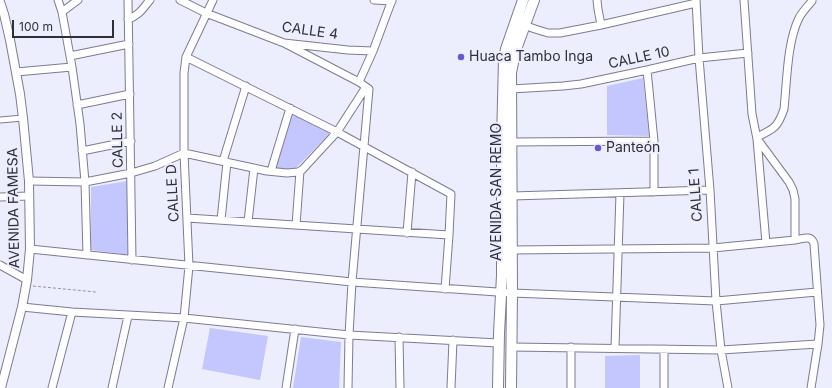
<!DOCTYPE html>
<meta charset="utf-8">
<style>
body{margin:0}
#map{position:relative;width:832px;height:388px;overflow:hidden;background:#ecedfd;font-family:Inter,sans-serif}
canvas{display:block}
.scale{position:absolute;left:12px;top:20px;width:102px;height:18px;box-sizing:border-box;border:2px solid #2f2f39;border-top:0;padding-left:5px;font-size:12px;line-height:14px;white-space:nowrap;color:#2f2f39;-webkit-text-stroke:3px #ecedfd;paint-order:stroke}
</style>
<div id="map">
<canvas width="832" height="388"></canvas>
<div class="scale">100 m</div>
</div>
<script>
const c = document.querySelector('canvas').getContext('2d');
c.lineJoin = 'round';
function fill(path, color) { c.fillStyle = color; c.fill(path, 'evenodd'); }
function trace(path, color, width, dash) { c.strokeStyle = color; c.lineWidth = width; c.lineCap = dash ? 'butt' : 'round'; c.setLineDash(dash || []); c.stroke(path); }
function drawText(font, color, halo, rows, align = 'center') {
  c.font = font + ' Inter,sans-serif'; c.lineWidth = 4; c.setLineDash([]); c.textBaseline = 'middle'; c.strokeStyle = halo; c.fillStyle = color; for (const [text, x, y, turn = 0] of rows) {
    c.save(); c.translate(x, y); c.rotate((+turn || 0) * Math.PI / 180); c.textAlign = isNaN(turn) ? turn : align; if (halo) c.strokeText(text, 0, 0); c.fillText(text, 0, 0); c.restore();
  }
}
const green = new Path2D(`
 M643,78L649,136L607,135V86Z
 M291,113L331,132L295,169L287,170L274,168Z
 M128,181L127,224L128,255L91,250V187Z
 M210,328L268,336L260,380L202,369Z
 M301,337L341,342L339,388H293Z
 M640,355V388H605V356Z`);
const path = new Path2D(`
 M33,286L96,292`);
const pedestrian = new Path2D(`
 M0,120L23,118`);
const minor = new Path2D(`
 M58,0L62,12L72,67L80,124L85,182L87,255
 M128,0L132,260
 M180,0L206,13L284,43L348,50L373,51
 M374,0L392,1
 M597,0L598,9L601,25
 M696,0L699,58L710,190L716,301L721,350L728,388
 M744,0L752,114L757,139L766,243
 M62,12L78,0
 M128,19C139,16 143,8 150,0
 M521,24L535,29L548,33H560L601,25L696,3
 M284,43L359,82L369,89L352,282L349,335L348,388
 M70,56L129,44
 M186,57L337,132L451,194L449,235L445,289
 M647,70L654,141V192
 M16,72L72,67
 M359,82L373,51L392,0
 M511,89L563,86L581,84L647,70L699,58L748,53
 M77,105L130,94
 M757,137C774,129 778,127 784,109C787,81 787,42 799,18C802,12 808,6 812,1
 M758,140L789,182L793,190L795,199V240
 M511,142L654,141
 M82,151L131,141
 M223,161L246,86
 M271,171L290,108
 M29,181L85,182L131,173L155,166L184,153L267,171L287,173L298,172L302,170L337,132L366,87
 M512,196L710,190
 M0,197L29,196
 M187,218L449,235
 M221,220L227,162
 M248,222L254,168
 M296,225L300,171
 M407,233L412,172
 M30,249L352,282L512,293L716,301L817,292
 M512,250L713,248L795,240C803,239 811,234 814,244L820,325L818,344L811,388
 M0,265L27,280
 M22,307L72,312L184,318L349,335L498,343
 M399,337L400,388
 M511,347L721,350L818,344
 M615,348L620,193
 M52,388L72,312
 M112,388L128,316
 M168,388L184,318L189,266L184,153V73L186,57L213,0
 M286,388L295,329
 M451,388L453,340
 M571,388V347
 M664,388V349`);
const tertiary = new Path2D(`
 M0,2L4,14L10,40L20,94L23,118L29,181L30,249L27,280L22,307L1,388`);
const secondary = new Path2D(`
 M498,388L499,333L502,275V141L504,59L506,49L523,0
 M511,388L512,293L511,73L515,52L534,0`);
const markers = [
 [461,57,4,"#665ad3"],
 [598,148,4,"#665ad3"]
];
const streetNames = [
 ["CALLE 4",310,31,8],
 ["CALLE 10",639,58,-12],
 ["CALLE 2",118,140,-91],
 ["AVENIDA SAN REMO",497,192,-90],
 ["CALLE D",173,193,-93],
 ["CALLE 1",696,195,-94],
 ["AVENIDA FAMESA",14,208,-91]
];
const poiNames = [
 ["Huaca Tambo Inga",469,57],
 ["Panteón",606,148]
];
fill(green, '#c4c6fe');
trace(pedestrian, '#7b7c93', 7);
trace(minor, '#7b7c93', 9);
trace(tertiary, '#7b7c93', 10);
trace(secondary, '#7b7c93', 12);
trace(path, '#9394a1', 1, [3, 2]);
trace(pedestrian, '#fff', 5);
trace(minor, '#fff', 7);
trace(tertiary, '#fff', 8);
trace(secondary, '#fff', 10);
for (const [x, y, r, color] of markers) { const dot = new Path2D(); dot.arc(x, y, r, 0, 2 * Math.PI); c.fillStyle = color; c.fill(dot); trace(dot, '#ecedfd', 1.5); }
drawText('14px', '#2f2f39', '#ecedfd', streetNames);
drawText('14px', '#2f2f39', '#ecedfd', poiNames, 'left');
</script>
